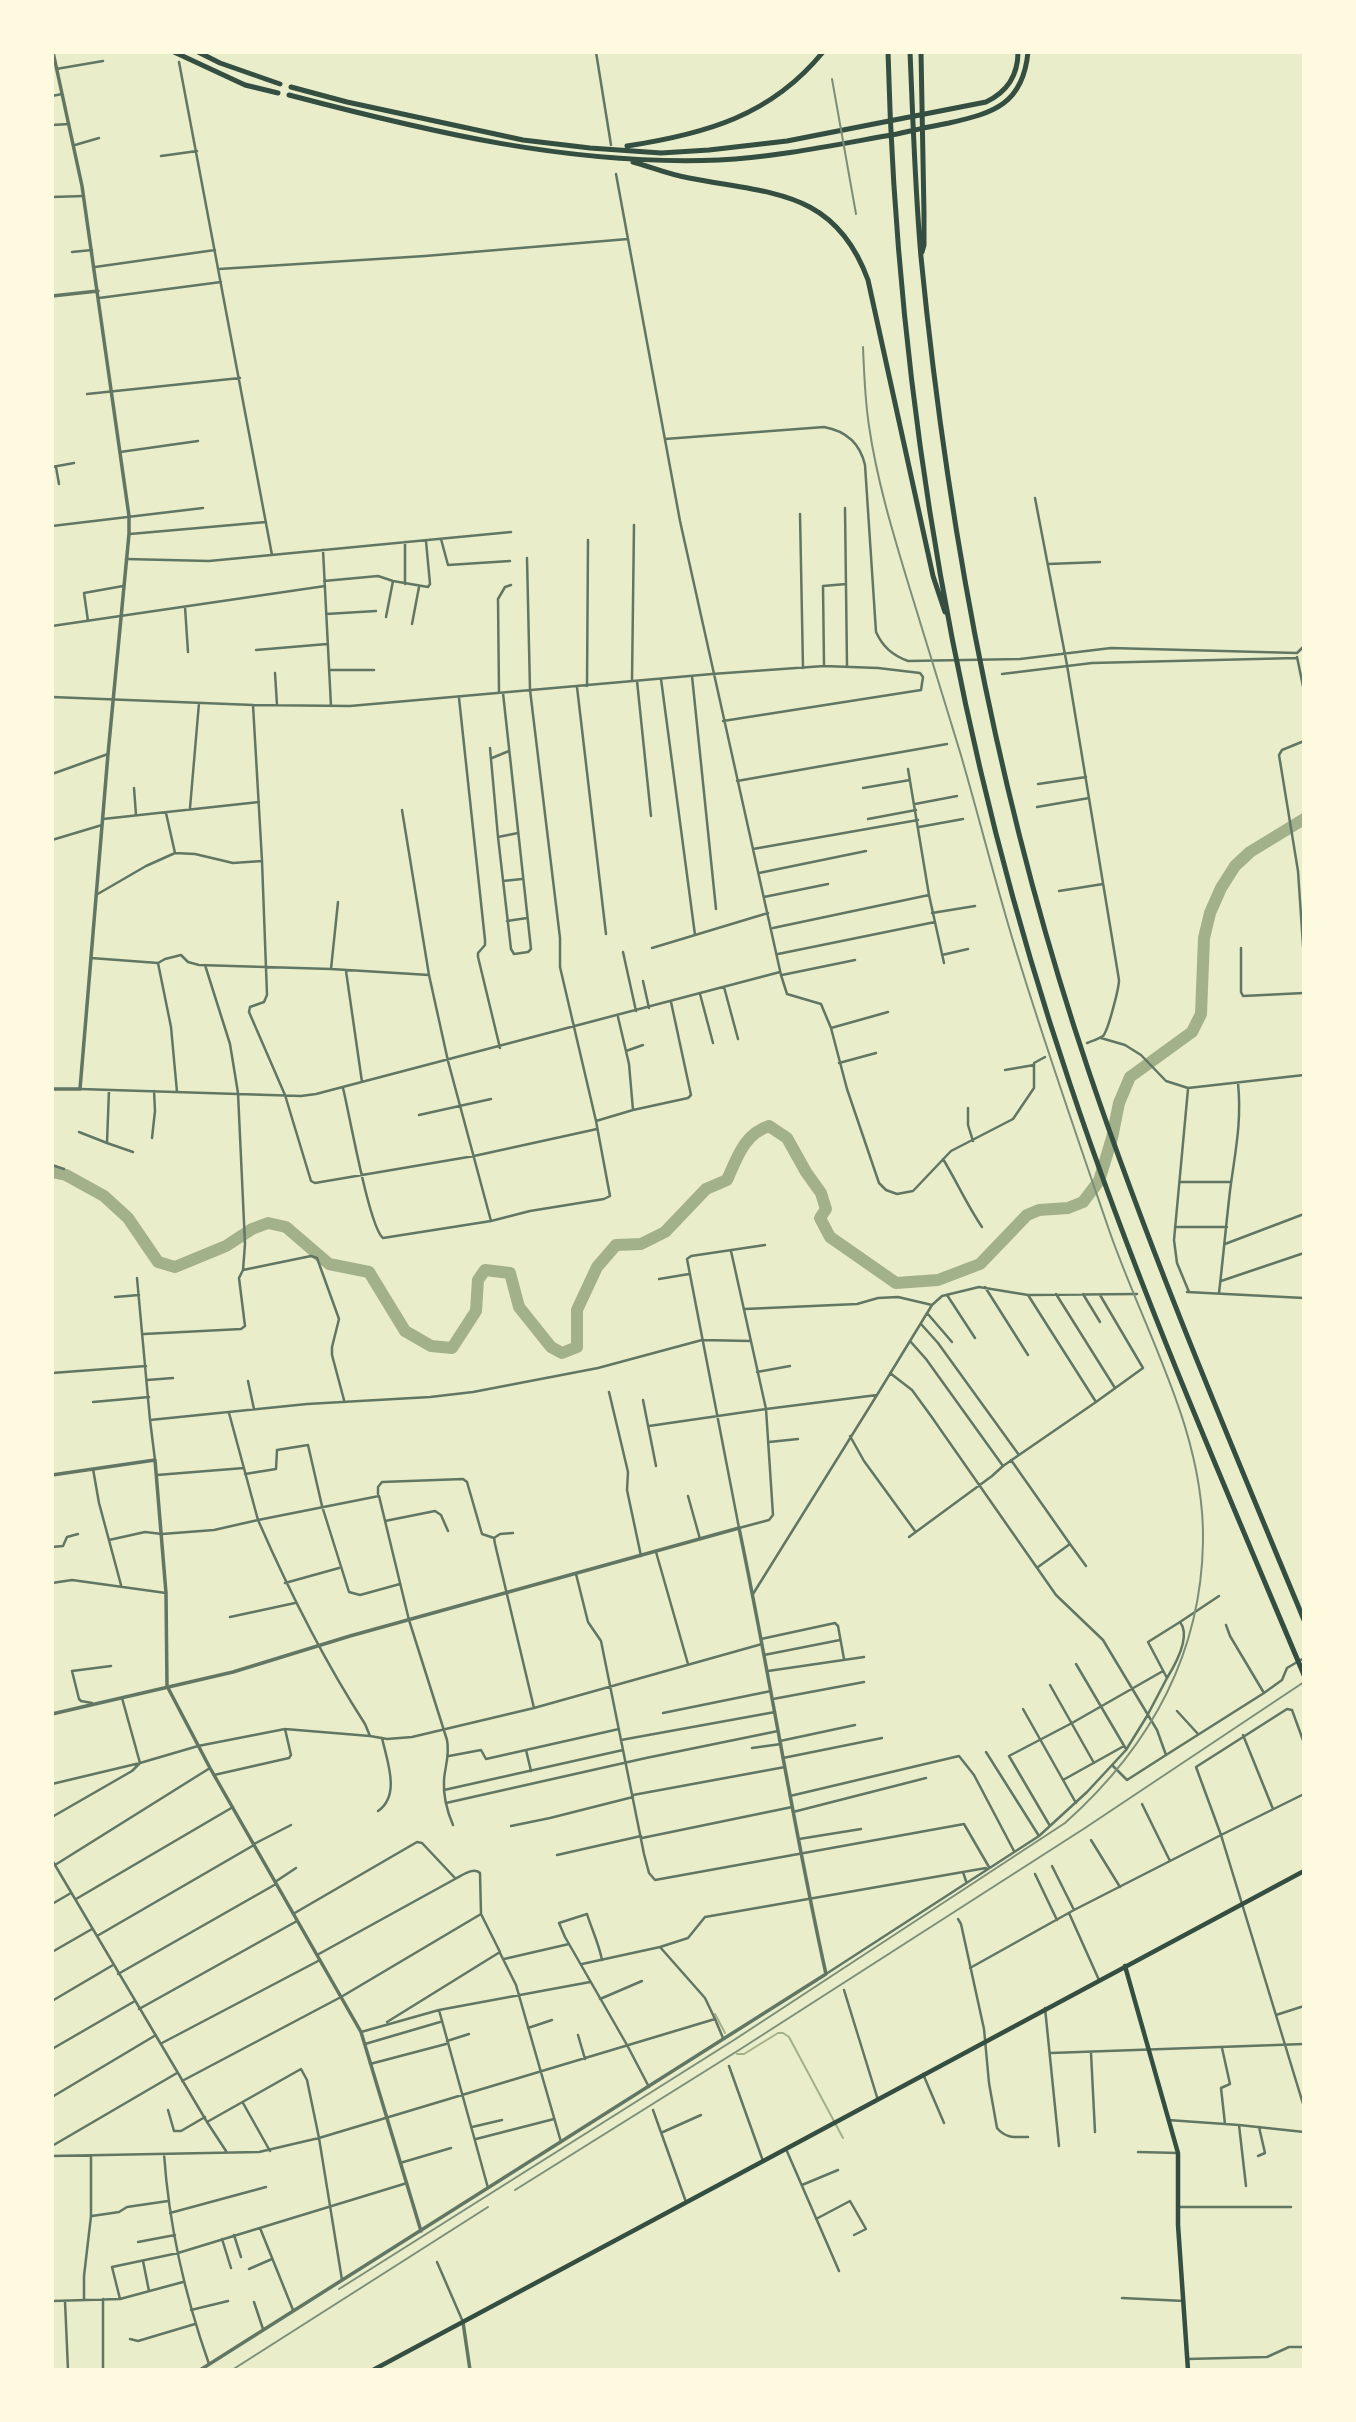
<!DOCTYPE html>
<style>
body{margin:0}
#map{position:relative;width:1356px;height:2422px;overflow:hidden;background:#e9edc9;font-family:"Work Sans",sans-serif}
canvas{display:block}
.frame{position:absolute;inset:0;border:54px solid #fefae0;pointer-events:none}
</style>
<div id="map">
<canvas width="1356" height="2422"></canvas>
<div class="frame"></div>
</div>
<script>
const c = document.querySelector('canvas').getContext('2d');
c.lineJoin = 'round';
function trace(path, color, width, dash) { c.strokeStyle = color; c.lineWidth = width; c.lineCap = dash ? 'butt' : 'round'; c.setLineDash(dash || []); c.stroke(path); }
const stream = new Path2D(`
 M715,2014L725,2033
 M737,2054H744L778,2033H783L789,2037L843,2138`);
const river = new Path2D(`
 M52,1172L66,1175L104,1196L128,1218L158,1262L175,1267L226,1246L252,1229L268,1223L286,1227L329,1264L369,1272L405,1331L431,1346L452,1348L476,1311L478,1280L485,1270L510,1273L519,1307L551,1347L562,1353L577,1347V1310L597,1267L616,1245L641,1244L665,1232L706,1189L727,1180C737,1158 744,1134 769,1126L787,1138L806,1172L821,1193L826,1209L820,1218L830,1237L896,1283L938,1280L980,1264L1027,1215L1039,1210L1068,1208L1083,1202L1099,1181L1112,1138L1119,1103L1130,1077L1192,1032L1201,1014L1204,938L1210,913L1221,888L1235,866L1250,852L1304,819`);
const minor = new Path2D(`
 M596,52L611,145
 M179,62L272,555
 M56,69L103,61
 M52,96L62,94
 M52,125L69,124
 M75,145L99,138
 M161,156L197,151
 M616,174L680,521L781,975L787,994L821,1004L831,1028L847,1089L879,1183L886,1190L897,1194L913,1191L951,1151L1013,1119L1034,1088V1063L1045,1057
 M52,197L84,196
 M72,252L92,250
 M95,267L215,250
 M219,269L425,256L628,239
 M99,298L221,282
 M87,394L240,378
 M665,439L824,427C846,431 860,443 865,465L876,632C883,647 892,655 908,661L1020,659L1111,648L1297,653L1304,646
 M120,452L198,441
 M52,467L74,463
 M56,467L59,484
 M1035,498L1067,665L1119,980C1119,988 1108,1031 1103,1036C1099,1039 1092,1041 1087,1043
 M845,508L847,666
 M800,514L803,668
 M52,526L203,508
 M130,534L266,522
 M441,539L448,565L510,561
 M405,542V584
 M323,550L331,706
 M126,559L209,561L511,532
 M1048,564L1100,562
 M324,581L378,576L393,581L428,587L430,584L426,541
 M185,607L188,652
 M326,614L376,611
 M386,617L393,581
 M88,621L84,593L123,586
 M412,624L419,587
 M52,626L325,586
 M256,650L327,644
 M1297,657L1304,691
 M824,665L823,586L846,584
 M329,670H374
 M275,673L277,705
 M1002,674L1092,663L1297,658
 M692,676L716,909
 M661,679L695,935
 M632,681L634,525
 M637,681L651,816
 M587,686L588,540
 M577,687L606,934
 M499,693L498,599L505,587L511,585
 M52,697L253,705L350,706L712,674L824,666L878,668L920,673L923,677L921,690L723,721
 M459,698L485,940V945L478,953V957L500,1048
 M253,705L262,861L267,995L264,1002L250,1007L249,1012L285,1095L311,1181L315,1183L474,1156L597,1129
 M1304,741L1282,750L1279,755L1298,871L1304,960
 M490,748L498,837L518,833
 M492,758L509,751
 M52,774L108,754
 M737,781L947,744
 M1038,784L1086,777
 M134,788L136,815
 M863,788L910,780
 M915,804L957,796
 M1037,807L1089,798
 M190,808L199,703
 M402,810L429,975
 M166,813L175,853
 M103,819L259,802
 M868,819L916,810
 M919,827L963,819
 M498,837L511,949L514,954L528,952L531,949L503,693
 M52,840L102,825
 M753,849L918,820
 M759,873L866,851
 M503,881L522,879
 M1059,891L1103,884
 M96,895L146,866L175,853L195,854L233,863L262,861
 M929,895L944,963
 M764,897L828,884
 M932,913L975,906
 M507,921L527,918
 M773,928L929,895L908,769
 M652,948L768,913
 M1241,948V992L1243,996L1304,993
 M623,952L636,1011
 M778,954L935,922
 M942,955L968,949
 M91,958L158,963L165,959L181,955L188,962L199,965L331,969L429,975L448,1061L491,1221
 M158,963L171,1027L177,1092
 M331,969L338,902
 M346,971L362,1082
 M782,975L855,960
 M643,981L649,1008
 M724,987L738,1039
 M700,994L713,1043
 M831,1028L888,1012
 M1101,1038L1125,1045L1141,1055L1166,1081L1188,1088L1304,1075
 M626,1051L643,1045
 M839,1063L876,1053
 M1005,1070L1034,1065
 M343,1088C349,1112 369,1227 383,1238L491,1221L530,1211L604,1199L610,1196L596,1121L560,967V938L530,690L527,558
 M80,1089L301,1096L316,1094L780,972
 M1188,1089L1174,1240L1177,1263L1189,1292
 M109,1090L107,1143L133,1152
 M968,1108V1125L973,1141
 M633,1110L688,1098L691,1095L671,1002
 M419,1115L491,1099
 M596,1121L633,1110L629,1064L618,1017
 M79,1132L107,1143
 M152,1138L155,1111L154,1091
 M943,1159C957,1182 967,1205 982,1227
 M52,1165L64,1169
 M1180,1182H1231
 M1175,1227H1227
 M1225,1244L1304,1214
 M765,1245L691,1256L687,1259L739,1528L769,1520L773,1515L766,1409L877,1395L932,1305L942,1296L979,1287L1028,1295L1137,1294
 M243,1270L311,1256L317,1258L339,1319L332,1347V1355L344,1400
 M137,1278L150,1420
 M659,1279L689,1274
 M1221,1281L1304,1253
 M985,1287L1028,1355
 M1187,1292L1304,1298
 M1219,1293C1223,1259 1226,1225 1230,1191C1235,1152 1242,1123 1238,1083
 M1056,1294L1115,1388
 M1083,1294L1100,1322
 M947,1295L975,1338
 M115,1297L139,1295
 M745,1309L857,1304L878,1298L898,1297L932,1305
 M927,1313L952,1342
 M921,1324L938,1343L1019,1455
 M144,1334L241,1329L245,1326L239,1278L243,1270L245,1244L238,1093L230,1044L205,965
 M910,1341L926,1359L1003,1466
 M757,1372L790,1366
 M52,1373L146,1366
 M890,1373L912,1390L931,1416L1056,1595L1103,1640L1157,1730L1166,1755L1127,1780L1112,1765
 M147,1380L173,1378
 M248,1381L254,1409
 M609,1392L628,1472L627,1490L641,1556
 M643,1400L656,1466
 M93,1402L149,1397
 M1096,1402L1143,1368L1100,1295
 M649,1426L766,1409L731,1251
 M850,1436L864,1461L915,1531
 M769,1442L798,1439
 M155,1460L150,1420L307,1404L430,1397L473,1392L598,1368L702,1340L750,1341
 M1011,1460L1070,1544
 M93,1469L99,1503L121,1585
 M245,1474L276,1469L277,1450L308,1445L322,1506L349,1592L360,1595L400,1584
 M157,1475L244,1468
 M378,1494V1487L382,1482L463,1479L467,1482L482,1534L494,1538
 M688,1496L700,1539
 M385,1521L435,1511L441,1515L448,1531
 M513,1533L500,1534L494,1538L495,1544L534,1708
 M909,1537L992,1476L1003,1466L1096,1402L1028,1295
 M109,1540L145,1532L162,1534L214,1530L258,1520L229,1413
 M52,1547L63,1546L67,1537L78,1534
 M656,1552L688,1664
 M1038,1567L1070,1544L1086,1566
 M576,1574L588,1622L601,1641L644,1854L649,1873L655,1880L964,1824L989,1867
 M52,1583L72,1580L166,1593
 M285,1583L339,1568
 M753,1594L877,1395
 M230,1617L295,1603
 M1226,1625L1230,1636L1264,1693
 M761,1639L835,1623L838,1626L844,1659
 M764,1655L840,1640
 M1076,1664L1126,1749
 M768,1671L864,1657
 M1167,1678C1175,1665 1191,1636 1180,1622L1219,1596
 M1050,1685L1094,1763
 M773,1699L864,1682
 M92,1703L81,1701L79,1699L72,1671L111,1666
 M1023,1709L1076,1803
 M1177,1711L1198,1734
 M663,1713L771,1691
 M1243,1735L1273,1809
 M370,1736L365,1724C323,1659 289,1591 258,1520L379,1496L409,1620L447,1740C450,1755 445,1766 444,1780C443,1795 447,1811 453,1825
 M621,1740L775,1712
 M780,1741L855,1725
 M1304,1743L1292,1710L1287,1709L1196,1767L1221,1835L1304,1794
 M752,1748L781,1744
 M526,1750L531,1771
 M986,1752L1039,1836
 M1166,1755L1264,1693L1282,1680L1287,1668L1304,1658
 M449,1756L481,1750L486,1759L619,1729
 M783,1758L882,1738
 M214,1775L289,1758L291,1755L285,1729
 M1063,1780L1124,1746
 M52,1784L140,1763L122,1698
 M444,1790L623,1750
 M633,1795L785,1767
 M790,1796L959,1756L974,1775L1014,1851
 M446,1803L646,1758L778,1731
 M1142,1804L1170,1861
 M378,1811C401,1795 387,1761 382,1738
 M793,1812L926,1778
 M52,1817L132,1771L140,1763L198,1746L285,1729L370,1736L387,1739L412,1737L534,1708L762,1644
 M511,1826L550,1818L633,1797
 M1050,1826L1009,1756L1072,1723L1163,1671
 M642,1838L792,1807
 M799,1839L861,1829
 M1091,1840L1120,1887
 M254,1844L291,1825
 M557,1855L641,1836
 M52,1860L207,2122L301,2069L307,2080L319,2138L715,2019L723,2038
 M55,1865L210,1768
 M1052,1866L1074,1910
 M963,1872L986,1868
 M1035,1874L1057,1920
 M275,1882L296,1868
 M76,1899L233,1807
 M52,1904L71,1893
 M1069,1913L1099,1980
 M293,1914L417,1842L422,1843L455,1878
 M958,1919L961,1924L984,2029L989,2083L997,2128C1006,2139 1016,2137 1028,2137
 M97,1936L254,1845
 M660,1947L705,1998L715,2019
 M52,1952L92,1929
 M500,1953L516,1985L561,2142
 M317,1955L455,1879C463,1875 473,1867 480,1873L481,1914L500,1952L387,2022
 M504,1959L569,1944
 M602,1960C599,1944 592,1930 587,1914L559,1923L565,1937L627,2045L649,2087
 M582,1964L660,1947L688,1938L705,1917L963,1872L966,1881
 M970,1968L1074,1910L1221,1835L1304,2107
 M118,1974L276,1884
 M826,1974L1039,1836L1087,1792L1126,1750L1147,1716L1167,1678L1148,1642L1180,1622
 M844,1990L877,2097
 M600,1999L642,1981
 M52,2001L113,1965
 M1045,2008L1059,2146
 M139,2009L297,1921
 M1276,2015L1304,2006
 M528,2028L552,2020
 M361,2032L439,2010
 M578,2035L585,2059
 M447,2041L469,2034
 M162,2043L320,1960
 M365,2044L440,2022
 M1222,2048L1230,2084L1221,2088L1225,2124
 M52,2049L135,2001
 M1051,2053L1304,2044
 M1091,2053L1095,2132
 M370,2064L446,2044
 M729,2066L763,2161
 M923,2074L944,2123
 M182,2081L341,1997L481,1914
 M52,2097L156,2035
 M243,2103L270,2151
 M168,2110L174,2131H181L205,2117
 M653,2110L686,2202
 M1168,2120L1239,2125L1304,2132
 M207,2122L226,2151
 M1239,2125L1246,2186
 M472,2127L502,2120
 M663,2132L701,2115
 M476,2139L554,2119
 M52,2146L177,2073
 M786,2149L839,2271
 M1138,2152L1178,2153
 M164,2154C169,2226 185,2296 209,2364
 M52,2156L259,2152L319,2138L342,2280
 M1258,2156L1265,2153L1259,2127
 M400,2163L451,2148
 M802,2185L838,2170
 M488,2188L439,2010L590,1982
 M1179,2207H1291
 M170,2213L266,2187
 M92,2216L119,2212L127,2207L168,2201
 M816,2219L850,2201L866,2229L854,2235
 M260,2228L293,2310
 M234,2235L241,2257
 M222,2239L231,2268
 M138,2242L175,2235
 M143,2261L149,2291
 M437,2262L463,2322
 M249,2269L272,2259
 M1122,2298L1184,2301
 M103,2299V2370
 M120,2299L112,2267L178,2253L407,2183
 M84,2300V2276L91,2216V2156
 M52,2301L120,2299L183,2282
 M65,2301L68,2370
 M254,2302L263,2329
 M191,2310L228,2301
 M130,2339L138,2341L195,2324
 M1187,2359L1267,2357L1289,2347H1304`);
const tertiary = new Path2D(`
 M52,296L98,291
 M52,1089H80L108,754L129,534V516L82,186L53,52
 M52,1475L155,1460L166,1593L167,1686L210,1768L361,2032L421,2231
 M52,1714L233,1672L350,1636L739,1528C770,1676 793,1826 826,1974L200,2370
 M463,2322L470,2370`);
const secondary = new Path2D(`
 M1125,1966L1178,2153V2225L1188,2370`);
const primary = new Path2D(`
 M373,2370C684,2205 992,2035 1304,1871`);
const motorway = new Path2D(`
 M174,52L245,85L278,93
 M198,52L220,63L280,84
 M888,52C897,402 958,752 1070,1084C1137,1285 1222,1480 1304,1675
 M910,52C913,120 915,189 921,257C948,533 1000,809 1089,1072C1152,1258 1229,1439 1304,1620
 M921,52L924,214V245L922,252
 M291,87L347,102L523,140L590,148L661,153L709,150L787,141L986,102C1007,92 1018,76 1018,52
 M289,95C430,132 572,166 719,160C778,157 839,144 897,134C915,130 932,126 949,123C994,113 1023,104 1028,52
 M627,146C705,134 771,116 823,52
 M633,162C651,167 670,175 689,178C770,194 835,189 868,280L933,576L945,612`);
const rail = new Path2D(`
 M832,79L856,214
 M515,2190L739,2050L1085,1828L1304,1682
 M339,2289L734,2040L1065,1823C1149,1748 1201,1656 1203,1542C1205,1430 1143,1330 1108,1227C1077,1137 1046,1048 1018,957C997,890 980,820 960,752C943,697 926,642 909,586C893,533 877,481 869,426C865,400 864,373 863,347
 M232,2370L488,2207`);
trace(stream, '#a3b18a', 2);
trace(river, '#a3b18a', 12);
trace(minor, '#617663', 2.5);
trace(tertiary, '#617663', 3.5);
trace(secondary, '#344e41', 4.5);
trace(primary, '#344e41', 4.5);
trace(motorway, '#344e41', 5);
trace(rail, '#7c8e77', 2);
</script>
